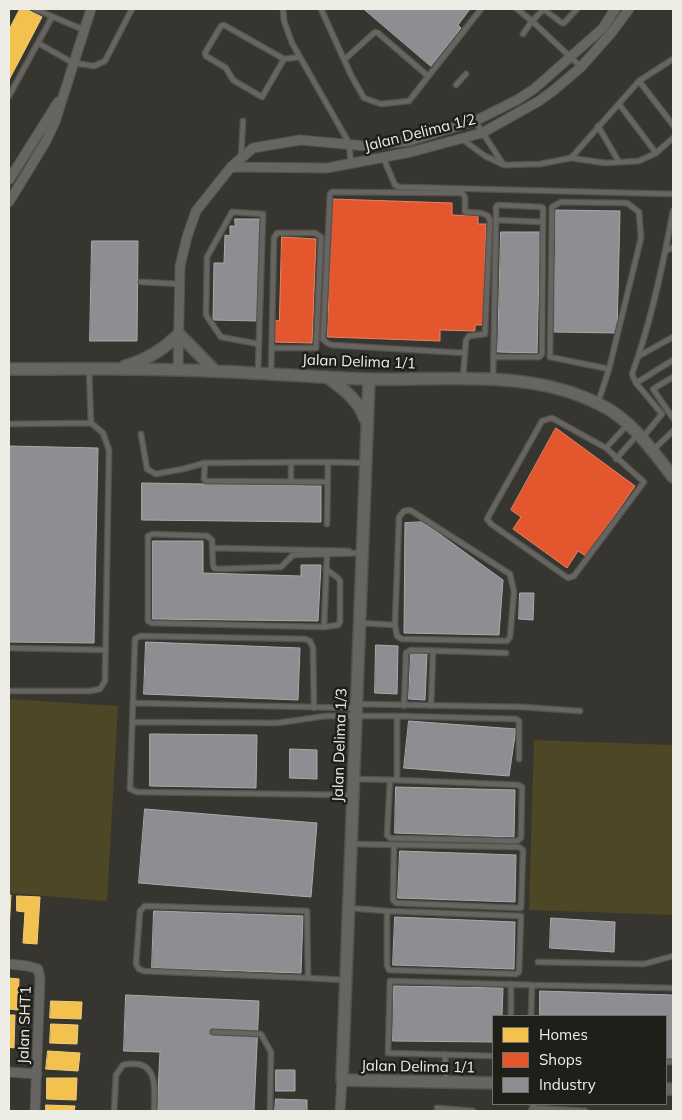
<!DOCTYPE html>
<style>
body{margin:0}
#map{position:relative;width:682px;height:1120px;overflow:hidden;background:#36352f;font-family:Mulish,sans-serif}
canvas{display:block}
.frame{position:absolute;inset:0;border:10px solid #edece5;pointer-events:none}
.legend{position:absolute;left:492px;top:1015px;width:175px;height:90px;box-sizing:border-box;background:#1f1e19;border:1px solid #71706b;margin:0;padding:6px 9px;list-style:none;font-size:15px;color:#edece5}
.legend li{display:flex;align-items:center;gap:10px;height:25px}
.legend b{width:25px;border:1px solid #71706b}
</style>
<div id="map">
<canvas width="682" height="1120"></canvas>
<div class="frame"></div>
<ul class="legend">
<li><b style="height:14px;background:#f2c14e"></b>Homes</li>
<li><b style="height:14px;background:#e4572e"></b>Shops</li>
<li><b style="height:14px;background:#8d8d92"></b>Industry</li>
</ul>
</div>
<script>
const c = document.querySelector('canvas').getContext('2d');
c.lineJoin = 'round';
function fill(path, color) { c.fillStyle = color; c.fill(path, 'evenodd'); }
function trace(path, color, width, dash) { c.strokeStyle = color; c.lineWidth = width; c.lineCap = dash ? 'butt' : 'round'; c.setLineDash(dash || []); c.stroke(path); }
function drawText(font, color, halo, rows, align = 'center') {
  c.font = font + ' Mulish,sans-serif'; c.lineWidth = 5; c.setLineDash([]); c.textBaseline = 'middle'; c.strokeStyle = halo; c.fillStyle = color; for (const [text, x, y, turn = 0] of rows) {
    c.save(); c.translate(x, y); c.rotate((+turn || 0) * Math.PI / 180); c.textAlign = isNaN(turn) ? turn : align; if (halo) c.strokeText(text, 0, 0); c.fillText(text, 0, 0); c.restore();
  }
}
const green = new Path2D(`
 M9,699L118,706L107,901L9,893Z
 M534,740L673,745V915L529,910Z`);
const homes = new Path2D(`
 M20,9H26L42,17L9,80V30Z
 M9,895H11L9,931Z
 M17,896L40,897L37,944L23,943L25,912L17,911Z
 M9,978L19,979L18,1010L9,1009Z
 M51,1001L82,1002L81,1019L50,1018Z
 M9,1015H15L14,1048L9,1047Z
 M51,1024L78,1025L77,1044L50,1043Z
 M48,1051L80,1053L78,1071L46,1069Z
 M47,1078H77L76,1100L47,1099Z
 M46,1105L75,1106L74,1111H46Z`);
const shops = new Path2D(`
 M332,199L452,203V215L478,216V224H486L483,325H475V331L440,330V341L328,337Z
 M282,237L316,239L312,343L274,342L275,320L279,321Z
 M556,428L635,486L586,556L578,551L567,568L513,529L521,517L511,510Z`);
const industry = new Path2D(`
 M364,9H470L458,25L461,28L431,66Z
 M556,210L620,211L617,333L554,332Z
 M235,219H260L258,321L213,320L214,263H224L225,235L230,236V226H235Z
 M501,232H540L537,353L498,352Z
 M92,241H138L137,341H90Z
 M9,446L98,448L94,643L9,642Z
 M142,483L321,486V522L142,520Z
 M423,522L503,580L499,635L404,633L405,523Z
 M153,541H203V573L301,576V565H321L318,621L153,619Z
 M520,593H534L533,620L519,619Z
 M146,642L300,648L298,700L144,694Z
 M376,645L398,646L397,694L375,693Z
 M411,653L427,654L425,700L409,699Z
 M409,721L516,729L509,776L404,768Z
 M150,734L257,735L256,788L150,786Z
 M290,749L317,750V779L290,778Z
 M396,787L515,790L514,837L395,833Z
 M145,809L317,823L311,897L139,883Z
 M400,851L516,855L515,902L398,898Z
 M154,911L303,916L301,973L152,968Z
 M395,917L515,922L514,969L393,965Z
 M551,918L615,922L614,952L550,948Z
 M394,986L503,988L502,1016H493V1042L393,1041Z
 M540,991L673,995V1061H666V1016H540Z
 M126,995L259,1001L254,1111H157L160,1052L124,1051Z
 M276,1070H295V1091H276Z
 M276,1099L307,1100V1111H275Z`);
const service = new Path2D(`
 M35,9L84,30
 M283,9L284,21L292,43L349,143L351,163
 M321,9L351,75L364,98L381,104L409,101L481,9
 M517,9L532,21L544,9
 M543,9L562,23H564L577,9
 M523,34L532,21L581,67
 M38,43L73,63L94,66L105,61L132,9
 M284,59L262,97L233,80L226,68L206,56L205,53L221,26L224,25L284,59L300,57
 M345,59L375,32L378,33L428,76
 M639,81L673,125
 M456,85L466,74
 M9,96L52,17
 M619,104L656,153
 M475,121L503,164
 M598,126L619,162
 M462,139L485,156L504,165L540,164L571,158L605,163L639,161L656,153L673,138
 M383,157L395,185L399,187L673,194
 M241,158L243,121
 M571,158L639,81L673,59
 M332,192L462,193L465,197V212L481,213L488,216L490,221L485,334L469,336L466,340L465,353L332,345L327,343L323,339L330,194Z
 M496,220V207L498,205L541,207L543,208V222
 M666,251L673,247
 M141,282L180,284
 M639,356L673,337
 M89,370L91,423
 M258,372L263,214L232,212L207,257L206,315L221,337L259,344
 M271,374L274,238L277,233H315L321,237L316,348H272
 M673,377L653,389L673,418
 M463,378L465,353
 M493,379L496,220L543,222L542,354L539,357H493
 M636,383L673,360
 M598,403L609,369L641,238L639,212L627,203L561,202L552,207L550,357L609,369
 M552,418L606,448L644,482L574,576L568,578L491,524L487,519L542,421Z
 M9,424L91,423L103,433L109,450L105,681L100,689L90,691H9
 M141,434L147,469L156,474L183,469L205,463L328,462L364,463
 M643,437L662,414L636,383L632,374C651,323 663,265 673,211
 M606,448L628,424
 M652,451L673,431
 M616,459L638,434
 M205,463L204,479L206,481L327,482
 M291,482V462
 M410,510L510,574L514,592L510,637L507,641L402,639L397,636L395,625L399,517L404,511Z
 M327,524L328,462
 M213,548L349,551
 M327,555L324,627L152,623L148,621V536L153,534L207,536L212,540L213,565L214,568L218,569L281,567L293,555L361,553
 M361,623L395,625
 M324,627L338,625L340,622V581L338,578L326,569
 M9,648L106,650
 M133,703L355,708
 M357,704L522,707L580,711
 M404,706L406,653L411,650L506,653
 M431,706L433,651
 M314,708L313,648L310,641L305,639L140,636L135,639L130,789L137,792L352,795
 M397,716L516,719L519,721V759
 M132,722L277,723L326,716H397V780
 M355,779C409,780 464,783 518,785L522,787L521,838L517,841L390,838L387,835L390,780
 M351,844L519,847L523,850L521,908L396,903L393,900L394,845
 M145,906L307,911L308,978L144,971L139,969L136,964L140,911Z
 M349,908L387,911L521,916L519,972L516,974L389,970L387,965V911
 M538,962L644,964L673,956
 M308,978L344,980
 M511,1016V984
 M531,1016L532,985L673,988
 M213,1032L261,1034L271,1052L270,1111
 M445,1054L446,1081
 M493,1056L388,1053L390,981L532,985
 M666,1062H673
 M437,1108L473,1111
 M534,1108L585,1111
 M114,1111L116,1075L123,1065C158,1057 155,1086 154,1111
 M531,1111L534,1104`);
const minor = new Path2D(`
 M231,167L327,168L411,152L482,133L539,101L554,90L581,67L612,32L629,9
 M9,180L58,102
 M9,202L45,143L55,122L91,9
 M178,370L180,266L187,237L196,211L231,167L253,148L300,140L366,146L409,141L475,121L517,100L534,89L603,28L615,9
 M9,964L28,966L38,969L40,978L35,1111
 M9,1072L37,1074
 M340,1111L342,1080`);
const tertiary = new Path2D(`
 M125,366C147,360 163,350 179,334L215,371
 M9,369C65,369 122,368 179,370C242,371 305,377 368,379C445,381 527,368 599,404C631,419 652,450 673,477
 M327,377C343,389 359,400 365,419
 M369,379L342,1080L493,1083
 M666,1089H673`);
const streetNames = [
 ["Jalan Delima 1/2",420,133,-14],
 ["Jalan Delima 1/1",359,362,2],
 ["Jalan Delima 1/3",340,745,-88],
 ["Jalan SHT1",25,1025,-88],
 ["Jalan Delima 1/1",418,1067,1]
];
fill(green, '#4e4725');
fill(homes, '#f2c14e');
trace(homes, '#f0ce7b', 1);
fill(shops, '#e4572e');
trace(shops, '#e78465', 1);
fill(industry, '#8d8d92');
trace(industry, '#aaaaab', 1);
trace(service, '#53524d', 7);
trace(minor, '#53524d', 11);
trace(tertiary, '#53524d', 14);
trace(service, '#666561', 4.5);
trace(minor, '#666561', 9);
trace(tertiary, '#666561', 11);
drawText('15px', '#edece5', '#1f1e19', streetNames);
</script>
